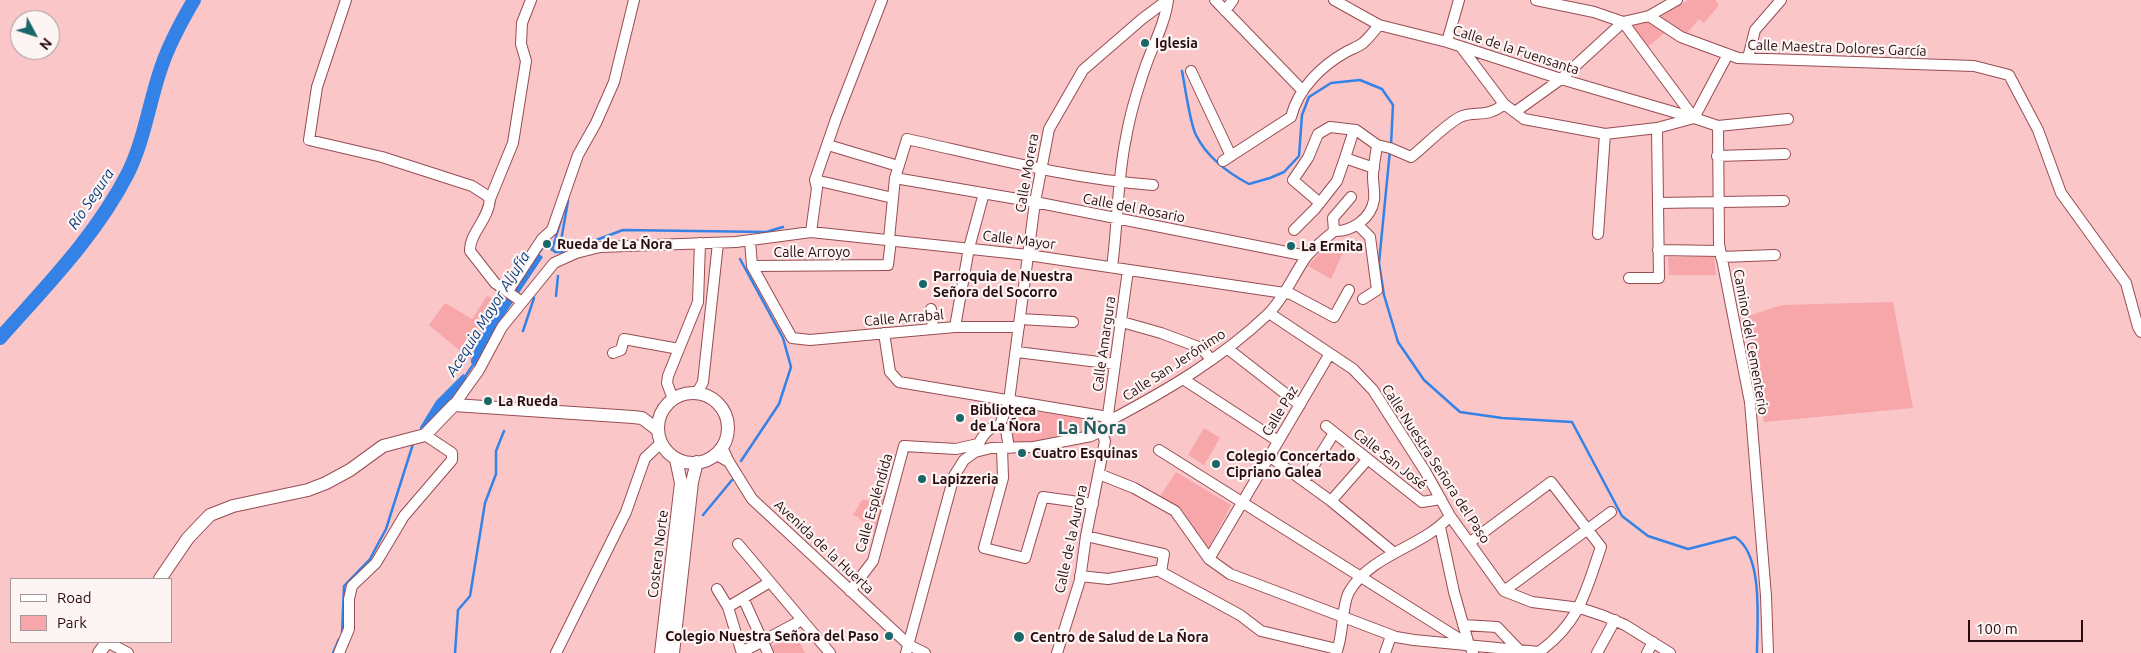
<!DOCTYPE html>
<meta charset="utf-8">
<style>
body{margin:0}
#map{position:relative;width:2141px;height:653px;overflow:hidden;background:#fac6c8;font-family:Ubuntu,sans-serif}
canvas{display:block}
.legend{position:absolute;left:10px;top:578px;width:162px;height:65px;box-sizing:border-box;background:#fdf4f4;border:1px solid #a89798;margin:0;padding:6px 9px;list-style:none;font-size:15px;color:#290c0f}
.legend li{display:flex;align-items:center;gap:10px;height:25px}
.legend b{width:25px;border:1px solid #a89798}
.north{position:absolute;left:10px;top:10px;width:50px;height:50px;box-sizing:border-box;background:#fdf4f4;border:1px solid #a89798;border-radius:50%;rotate:130deg;font-size:14px;font-weight:700;line-height:20px;text-align:center;color:#290c0f}
.north::after{content:'';display:block;margin:auto;width:18px;height:22px;background:#196768;clip-path:polygon(50% 0,100% 100%,50% 72%,0 100%)}
.scale{position:absolute;left:1968px;top:620px;width:115px;height:22px;box-sizing:border-box;border:2px solid #290c0f;border-top:0;padding-left:6px;font-size:15px;line-height:18px;white-space:nowrap;color:#290c0f;-webkit-text-stroke:4px #fdf4f4;paint-order:stroke}
</style>
<div id="map">
<canvas width="2141" height="653"></canvas>
<ul class="legend">
<li><b style="height:6px;background:#fff"></b>Road</li>
<li><b style="height:14px;background:#f7a6aa"></b>Park</li>
</ul>
<div class="north">N</div>
<div class="scale">100 m</div>
</div>
<script>
const c = document.querySelector('canvas').getContext('2d');
c.lineJoin = 'round';
function fill(path, color) { c.fillStyle = color; c.fill(path, 'evenodd'); }
function trace(path, color, width, dash) { c.strokeStyle = color; c.lineWidth = width; c.lineCap = dash ? 'butt' : 'round'; c.setLineDash(dash || []); c.stroke(path); }
function drawText(font, color, halo, rows, align = 'center') {
  c.font = font + ' Ubuntu,sans-serif'; c.lineWidth = 4.5; c.setLineDash([]); c.textBaseline = 'middle'; c.strokeStyle = halo; c.fillStyle = color; for (const [text, x, y, turn = 0] of rows) {
    c.save(); c.translate(x, y); c.rotate((+turn || 0) * Math.PI / 180); c.textAlign = isNaN(turn) ? turn : align; if (halo) c.strokeText(text, 0, 0); c.fillText(text, 0, 0); c.restore();
  }
}
const green = new Path2D(`
 M1688,0H1715L1719,5L1704,23L1699,19L1686,34L1662,20L1661,17Z
 M1652,18L1669,29L1644,50L1629,31L1641,21Z
 M1329,242L1344,250L1331,279L1308,266Z
 M1668,257H1714L1716,275H1669Z
 M487,296L498,301L483,325L471,360L429,325L445,303L472,319Z
 M1893,302L1913,408L1764,422L1742,318L1782,305Z
 M1012,408L1098,421L1092,432L1039,444L1013,443Z
 M1204,428L1220,438L1204,465L1188,455Z
 M1176,472L1231,505L1208,549L1182,510L1159,498Z
 M887,495L880,537L858,517L853,515L862,500H869Z
 M795,634L805,653H775L772,646Z`);
const water = new Path2D(`
 M537,252L543,257L499,323L476,367L471,363V360L483,325L498,301Z
 M463,374L468,378L433,421L420,432V427L436,401Z`);
const stream = new Path2D(`
 M1182,71C1185,86 1190,124 1196,135C1207,157 1228,173 1249,184L1270,178L1284,172L1299,156L1302,115L1309,97L1331,83L1360,80L1382,89L1393,105L1391,145
 M1390,150L1379,263L1384,295L1398,342L1424,380L1460,412L1502,418L1572,422L1622,516L1648,536L1688,549L1735,537C1764,555 1757,622 1757,653
 M547,244L555,252H564L623,230L766,232L783,227
 M552,250L564,210
 M559,252L568,201L566,199
 M538,254L554,233
 M740,259L783,338L791,367L779,404L741,461
 M556,296L558,276
 M523,331L534,298
 M464,378L475,362
 M703,515L732,480
 M342,634L344,586L370,559L386,529L413,444
 M333,653L339,639
 M455,653L458,610L470,596L485,503L496,474V451L504,431`);
const river = new Path2D(`
 M0,338C45,287 96,236 128,173C144,141 149,103 161,68C169,44 181,22 194,0`);
const minor = new Path2D(`
 M346,0L317,87L309,140L382,157L472,186L486,195L490,199C489,219 469,234 470,251L495,283L522,302
 M1215,0L1302,90
 M1334,0L1379,25L1447,42L1561,79L1694,118
 M1536,0L1594,12L1623,22L1694,118
 M1225,11L1233,0
 M1649,16L1681,37L1738,58L1974,66L2009,75L2038,130L2061,193L2126,283L2138,327L2141,332
 M1447,42L1459,0
 M1461,47L1504,104L1524,119L1605,134L1657,128L1694,118L1718,126L1788,119
 M1748,58L1755,30L1781,0
 M1191,71L1231,156
 M1515,112L1561,79L1623,22L1649,16L1677,0
 M1694,118L1728,54
 M1718,126L1719,244L1750,402L1766,596L1768,653
 M828,145L898,166
 M1717,156L1785,154
 M1345,158L1354,130
 M1223,161L1291,117C1298,89 1321,66 1346,52C1351,49 1358,47 1363,43C1369,38 1374,31 1379,25
 M895,178L1035,202L1307,256
 M815,180L893,198
 M490,199L513,143L526,61L521,44L522,23L531,0
 M1320,203L1293,180L1308,158L1318,134L1330,127L1356,130L1377,145L1390,148L1411,157C1425,146 1445,125 1460,117C1474,110 1487,119 1504,104
 M1658,203L1784,201
 M1358,225L1370,237L1377,290L1363,299
 M1294,230L1315,209L1337,181L1345,158L1374,168
 M1334,231L1333,218L1351,197
 M811,232L817,188L815,180L836,119L882,0
 M1598,234L1605,134
 M889,239L895,178L907,139C988,157 1070,179 1153,185
 M750,240L752,266L792,338L810,340L955,327H1019
 M1658,250L1720,251
 M1721,257L1775,255
 M752,266L888,265L891,240
 M1112,267C1118,224 1117,180 1126,138C1130,114 1138,88 1146,65C1154,43 1165,23 1168,0
 M1629,278H1659L1657,128
 M508,291L542,239L552,230L578,155L596,123L614,82L634,0
 M931,309L933,329
 M1269,313L1353,369L1373,390L1425,471L1450,516L1504,591L1532,602L1580,608L1604,616L1625,625L1670,653
 M1020,319L1073,322
 M1122,322L1161,333L1201,348L1211,359
 M955,327L969,248L984,193
 M884,333L890,372L899,382L1108,417
 M1228,349L1300,405
 M1017,352L1115,364
 M613,353L621,350L624,339L679,349
 M1183,379L1278,441
 M697,393L703,382L718,243
 M673,399L667,383L668,376L698,302L700,243
 M454,405L479,370L502,327L554,263L576,253L600,247L736,242L811,232L1028,255L1291,294L1334,317L1349,290
 M1107,422C1164,392 1221,359 1268,314C1284,298 1293,276 1306,257C1313,248 1325,239 1334,231C1351,232 1371,219 1374,200C1375,193 1373,184 1373,177C1373,166 1376,155 1377,145
 M1000,425L1009,401L1035,202L1049,129L1083,70L1142,19L1162,4
 M1326,426L1422,502L1441,499
 M722,447L729,462L752,499L909,645L925,653
 M1002,448L1003,478L984,548L1025,558L1043,497L1093,504
 M976,450C980,439 993,417 1006,430L1009,448
 M1159,450L1466,643
 M715,454L729,462
 M1269,456L1331,501L1393,552
 M1099,474L1134,488L1175,511L1209,559L1230,574L1396,637L1414,640L1539,652C1580,622 1585,593 1601,547L1551,482L1469,543
 M1304,481L1334,433
 M1331,501L1367,460
 M1440,527L1454,592L1469,645L1473,653
 M1086,536L1164,554L1161,572L1240,615L1261,631L1337,649
 M738,544L830,653
 M1209,559L1329,355
 M1080,576L1108,579L1161,570
 M717,589L728,607L741,650L748,649L802,620
 M850,591L873,561L904,446L956,449L978,444
 M1504,591L1611,512
 M743,598L768,653
 M728,607L770,582
 M1463,625L1497,627L1519,650
 M107,642L128,653
 M339,653L349,629V599L352,586L376,563L404,516L452,460V453L425,435
 M556,653L626,512L645,458L661,443
 M906,653L954,476L964,460L975,452L991,448L1034,447L1091,436L1101,431L1107,422L1128,270
 M1057,653L1080,580L1086,536L1105,441L1101,431
 M1336,653C1344,636 1341,607 1349,592C1372,553 1422,548 1450,516
 M1385,653L1391,636
 M1597,653L1615,620
 M1647,653L1653,642`);
const major = new Path2D(`
 M658 428a35 35 0 1 1 70 0a35 35 0 1 1-70 0Z
 M160,579L188,538L210,515L233,506L308,490L326,483L350,470L383,446L425,435L454,405L633,417L642,418L658,430
 M99,653L107,642
 M661,653L681,483L676,459
 M673,653L692,482L697,462`);
const markers = [
 [1145,43,5,"#196768"],
 [547,244,5,"#196768"],
 [1291,246,5,"#196768"],
 [923,284,5,"#196768"],
 [488,401,5,"#196768"],
 [960,418,5,"#196768"],
 [1022,453,5,"#196768"],
 [1216,464,5,"#196768"],
 [922,479,5,"#196768"],
 [889,636,5,"#196768"],
 [1019,637,6,"#196768"]
];
const poiNames = [
 ["Iglesia",1155,43],
 ["Rueda de La Ñora",557,244],
 ["La Ermita",1301,246],
 ["Parroquia de Nuestra",933,276],
 ["Señora del Socorro",933,292],
 ["La Rueda",498,401],
 ["Biblioteca",970,410],
 ["de La Ñora",970,426],
 ["Cuatro Esquinas",1032,453],
 ["Colegio Concertado",1226,456],
 ["Cipriano Galea",1226,472],
 ["Lapizzeria",932,479],
 ["Colegio Nuestra Señora del Paso",879,636,"right"],
 ["Centro de Salud de La Ñora",1030,637]
];
const streetNames = [
 ["Calle Maestra Dolores García",1837,48,2],
 ["Calle de la Fuensanta",1516,50,18],
 ["Calle Morera",1027,173,-80],
 ["Calle del Rosario",1134,208,11],
 ["Calle Mayor",1019,240,7],
 ["Calle Arroyo",812,252],
 ["Calle Arrabal",904,318,-5],
 ["Camino del Cementerio",1751,342,80],
 ["Calle Amargura",1104,344,-82],
 ["Calle San Jerónimo",1174,365,-33],
 ["Calle Paz",1280,411,-59],
 ["Calle San José",1390,459,38],
 ["Calle Nuestra Señora del Paso",1436,464,57],
 ["Calle Espléndida",874,503,-74],
 ["Calle de la Aurora",1071,539,-78],
 ["Avenida de la Huerta",824,547,43],
 ["Costera Norte",658,554,-83]
];
const waterNames = [
 ["Río Segura",91,199,-56],
 ["Acequia Mayor Aljufía",488,314,-58]
];
const districtNames = [
 ["La Ñora",1092,428]
];
fill(green, '#f7a6aa');
fill(water, '#3582e6');
trace(stream, '#3582e6', 2.5);
trace(river, '#3582e6', 14);
trace(minor, '#974d53', 12);
trace(major, '#974d53', 14);
trace(minor, '#fff', 10);
trace(major, '#fff', 12);
for (const [x, y, r, color] of markers) { const dot = new Path2D(); dot.arc(x, y, r, 0, 2 * Math.PI); c.fillStyle = color; c.fill(dot); trace(dot, '#fdf4f4', 2); }
drawText('bold 14px', '#290c0f', '#fdf4f4', poiNames, 'left');
drawText('14px', '#290c0f', '#fdf4f4', streetNames);
drawText('italic 15px', '#083e7d', '#fdf4f4', waterNames);
drawText('bold 19px', '#235d5e', '#fdf4f4', districtNames);
</script>
